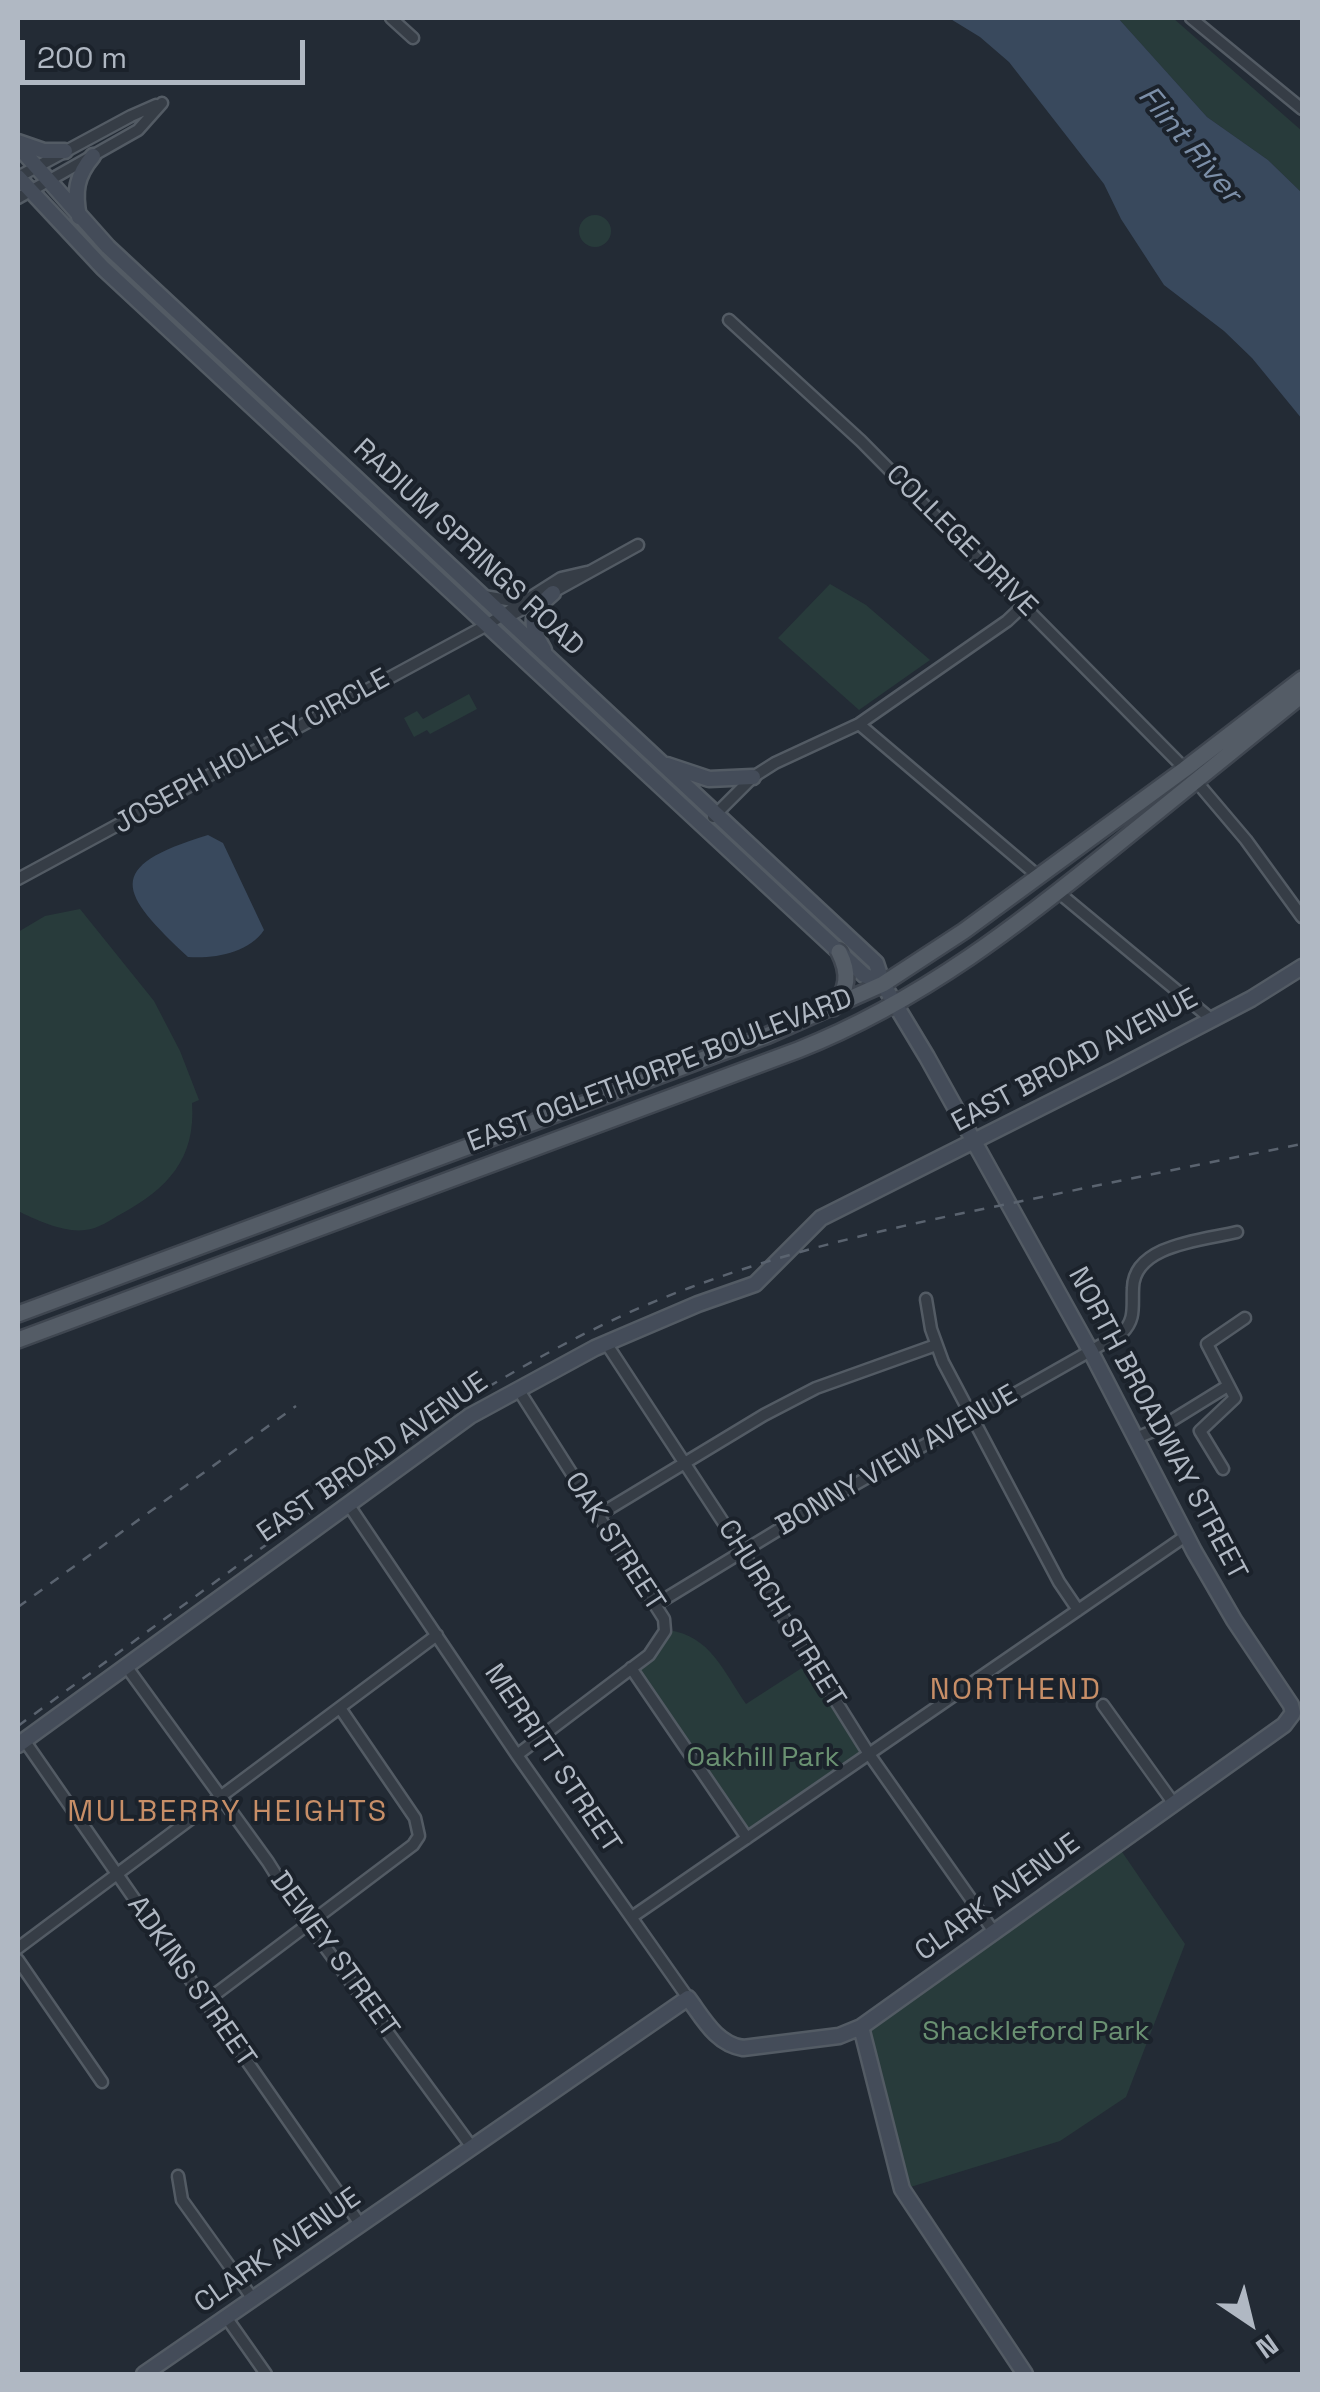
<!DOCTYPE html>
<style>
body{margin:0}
#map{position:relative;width:1320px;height:2392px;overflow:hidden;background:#232b35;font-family:"Space Grotesk",sans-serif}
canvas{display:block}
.frame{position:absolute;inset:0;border:20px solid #b0b8c3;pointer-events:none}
.north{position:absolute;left:1200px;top:2272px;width:100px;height:100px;-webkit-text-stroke:8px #1b222b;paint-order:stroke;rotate:145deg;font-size:28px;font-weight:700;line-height:40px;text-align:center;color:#b0b8c3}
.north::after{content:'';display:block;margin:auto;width:35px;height:45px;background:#b0b8c3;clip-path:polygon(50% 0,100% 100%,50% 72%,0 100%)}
.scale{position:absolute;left:20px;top:40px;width:285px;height:45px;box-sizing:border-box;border:5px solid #b0b8c3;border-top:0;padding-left:12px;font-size:30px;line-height:35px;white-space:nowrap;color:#b0b8c3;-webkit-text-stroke:8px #1b222b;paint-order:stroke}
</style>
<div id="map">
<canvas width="1320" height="2392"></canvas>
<div class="frame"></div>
<div class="north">N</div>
<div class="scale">200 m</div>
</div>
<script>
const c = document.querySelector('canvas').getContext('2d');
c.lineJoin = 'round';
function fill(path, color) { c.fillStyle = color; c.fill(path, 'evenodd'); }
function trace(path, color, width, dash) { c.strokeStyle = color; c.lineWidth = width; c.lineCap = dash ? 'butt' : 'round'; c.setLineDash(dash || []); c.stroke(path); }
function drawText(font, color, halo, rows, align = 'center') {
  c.font = font + ' "Space Grotesk",sans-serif'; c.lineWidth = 8; c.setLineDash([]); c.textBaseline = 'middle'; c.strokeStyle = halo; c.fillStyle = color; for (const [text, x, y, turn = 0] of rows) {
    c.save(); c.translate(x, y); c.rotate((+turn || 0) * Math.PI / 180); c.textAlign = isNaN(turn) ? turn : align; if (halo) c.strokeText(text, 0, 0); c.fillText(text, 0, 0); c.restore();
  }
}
const green = new Path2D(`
 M1118,18H1173L1302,131V193L1268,160L1207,117Z
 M579 231a16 16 0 1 1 32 0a16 16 0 1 1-32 0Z
 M830,584L866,605L930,660L859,710L778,638Z
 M469,694L477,709L430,734L427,730L414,737L404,718L417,711L423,719Z
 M80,909L154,1001L180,1051L199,1100L192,1103C196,1159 167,1189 121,1214C110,1220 98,1229 85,1230C65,1233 36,1220 18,1211V932L45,916Z
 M668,1630C711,1636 723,1671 746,1704L811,1662L867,1754L747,1836L635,1670Z
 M1118,1846L1185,1944L1126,2097L1060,2141L904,2189L863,2028Z`);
const water = new Path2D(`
 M949,18H1118L1207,117L1268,160L1302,193V419L1252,358L1224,331L1164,285L1121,219L1104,184L1009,62L980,37Z
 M208,835L223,843L264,930C249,953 214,959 188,957C120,893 102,867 208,835Z`);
const street = new Path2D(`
 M391,18L413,38
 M1191,18L1302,109
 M18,177L131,116L156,105
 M18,198L138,130L162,103
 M729,320L861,441L1185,769
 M484,596L513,601L521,598
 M515,613L638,545
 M859,724L1038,876
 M1196,781L1246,840L1302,917
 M713,817L753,777L775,763L859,724L1007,621L1024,605
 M18,879L487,625L561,578L587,572
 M1058,892L1211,1019
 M926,1299L931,1329L943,1362L1059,1582L1078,1610
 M606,1343L742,1551L869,1754L994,1932
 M1136,1438L1158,1429L1226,1387
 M1223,1469L1200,1431L1235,1398L1207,1344L1245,1318
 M348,1504L517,1755L688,1998
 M597,1516L764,1415L816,1388L936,1345
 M655,1605L824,1502L1122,1333C1136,1319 1132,1307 1133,1288C1134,1244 1205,1240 1237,1232
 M126,1666L268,1862L298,1910L471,2146
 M631,1668L747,1838
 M1103,1705L1174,1804
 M24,1740L360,2224
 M517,1755L649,1655L665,1631L664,1619L518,1389
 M632,1917L1187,1535
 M18,1948L437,1635
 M18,1960L102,2082
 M205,2002L413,1845L419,1836L415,1818L340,1708
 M178,2176L182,2200L253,2299
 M226,2317L266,2374`);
const secondary = new Path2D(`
 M18,142L44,151H65
 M18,146L108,247L876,963L883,984L927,1057L1091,1352L1194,1551L1234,1620L1291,1705L1293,1713L1284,1725L861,2027L839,2036L743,2048C716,2044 703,2018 688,1998L144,2374
 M18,177L103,268L864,975L883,984
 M79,217C74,192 76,176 93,156
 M544,650C528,624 530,612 553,593
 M667,765L709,779L753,777
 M18,1745L470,1416L595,1348L698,1304L755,1284L821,1218L1115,1070L1251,999L1302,967
 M861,2027L902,2189L1025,2374`);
const primary = new Path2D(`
 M833,1008C848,989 850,974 839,952
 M18,1314L766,1036L883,984L964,931L1185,769L1302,679
 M18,1340L798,1050C922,1001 1022,922 1124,839C1183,791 1243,743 1302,695`);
const rail = new Path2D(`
 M18,1607L296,1406
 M18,1726L452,1409C528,1362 605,1319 689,1288C798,1247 913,1223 1027,1200C1119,1181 1211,1162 1302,1144`);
const streetNames = [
 ["COLLEGE DRIVE",961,541,45],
 ["RADIUM SPRINGS ROAD",468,548,43],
 ["JOSEPH HOLLEY CIRCLE",252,752,-29],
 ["EAST BROAD AVENUE",1075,1061,-28],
 ["EAST OGLETHORPE BOULEVARD",660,1071,-21],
 ["NORTH BROADWAY STREET",1157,1424,62],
 ["EAST BROAD AVENUE",373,1458,-35],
 ["BONNY VIEW AVENUE",897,1461,-30],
 ["OAK STREET",614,1542,57],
 ["CHURCH STREET",781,1614,58],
 ["MERRITT STREET",552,1759,56],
 ["CLARK AVENUE",998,1898,-36],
 ["DEWEY STREET",334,1955,54],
 ["ADKINS STREET",191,1982,55],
 ["CLARK AVENUE",278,2251,-35]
];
const parkNames = [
 ["Oakhill Park",763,1758],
 ["Shackleford Park",1036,2032]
];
const waterNames = [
 ["Flint River",1189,145,50]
];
const neighbourhoodNames = [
 ["NORTHEND",1016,1691],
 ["MULBERRY HEIGHTS",228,1813]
];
fill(green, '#283b3b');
fill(water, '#39495d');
trace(street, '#535b64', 15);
trace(secondary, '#535b64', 19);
trace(primary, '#3f4650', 20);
trace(street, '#363d46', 10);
trace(secondary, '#444c59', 14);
trace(primary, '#545c66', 15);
trace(rail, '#5a636f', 2.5, [10, 10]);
drawText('28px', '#b0b8c3', '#1b222b', streetNames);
drawText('28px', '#6a9172', '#1b222b', parkNames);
drawText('italic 30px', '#7c8fa8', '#1b222b', waterNames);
c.letterSpacing = '2.5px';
drawText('30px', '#c78e67', '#1b222b', neighbourhoodNames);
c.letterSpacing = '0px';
</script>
